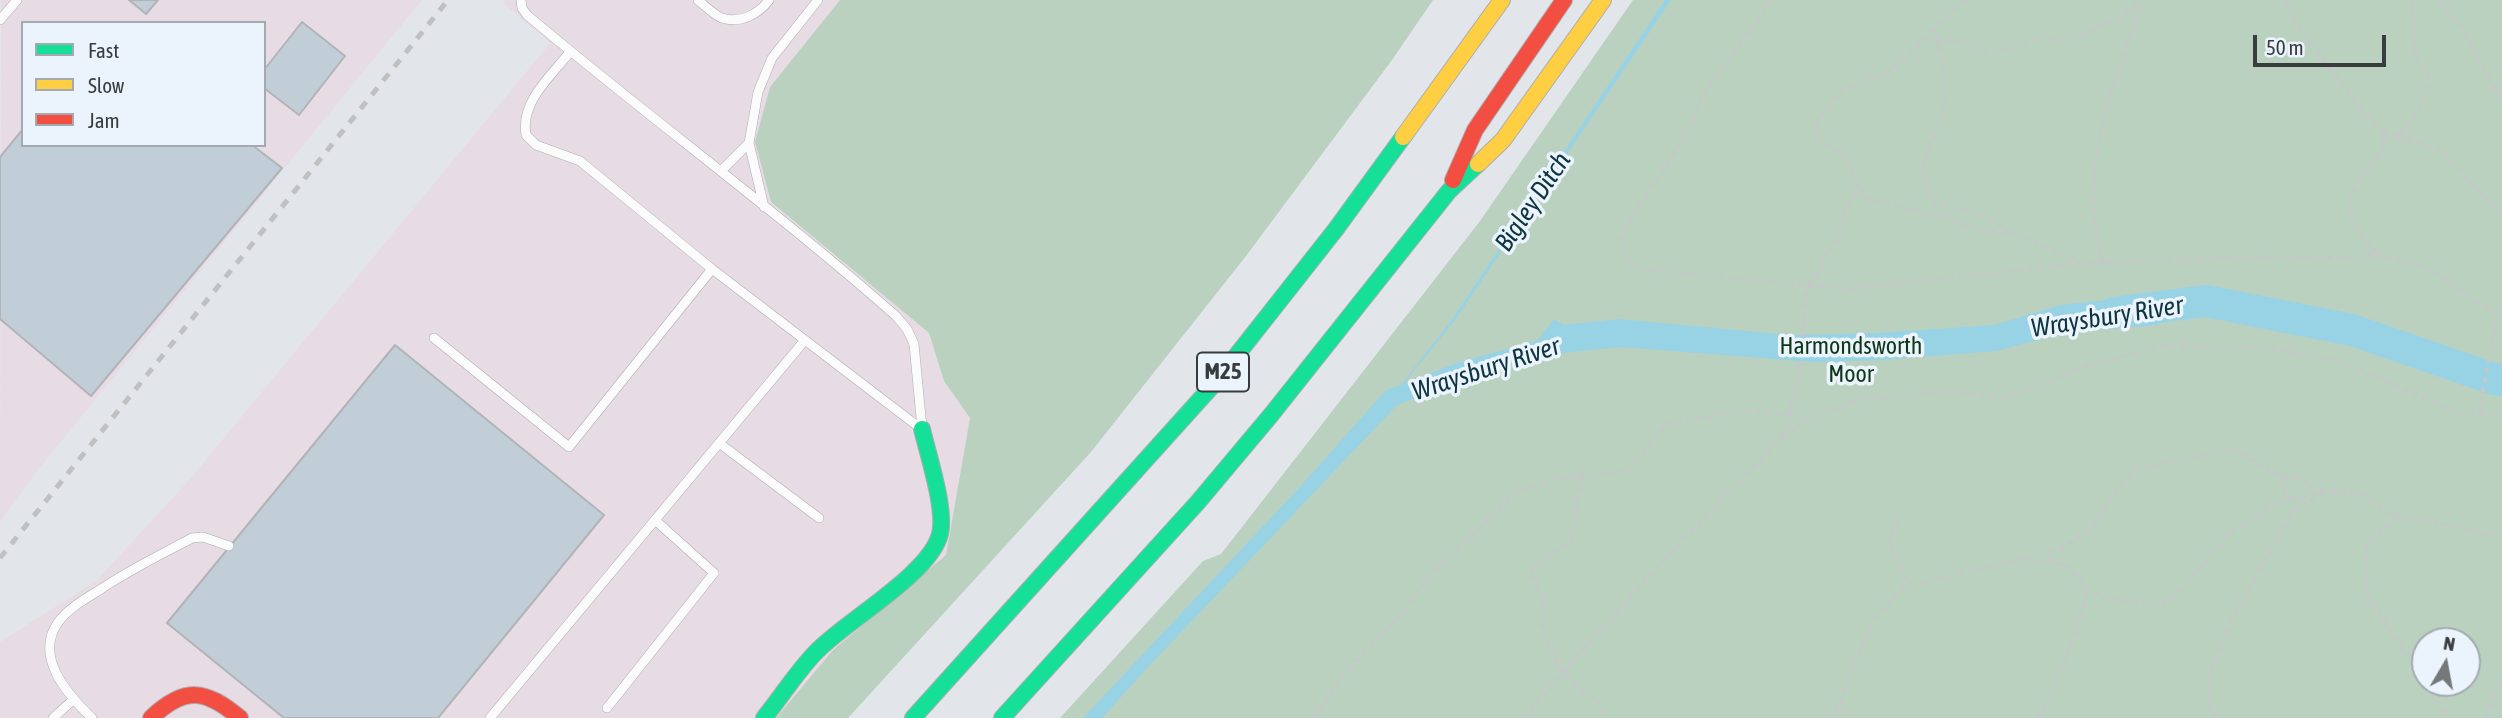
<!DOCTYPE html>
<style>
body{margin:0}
#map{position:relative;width:2502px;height:718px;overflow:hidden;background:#e2e6ea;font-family:"Asap Condensed",sans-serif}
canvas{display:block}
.legend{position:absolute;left:21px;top:21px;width:245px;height:126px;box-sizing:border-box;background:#ebf4fc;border:2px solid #a4aab0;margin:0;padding:9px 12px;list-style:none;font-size:21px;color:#393c3f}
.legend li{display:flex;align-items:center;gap:14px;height:35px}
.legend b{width:35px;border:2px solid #a4aab0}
.north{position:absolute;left:2411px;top:627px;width:70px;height:70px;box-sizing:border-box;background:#ebf4fc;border:2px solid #a4aab0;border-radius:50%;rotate:10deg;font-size:19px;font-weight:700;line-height:28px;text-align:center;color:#393c3f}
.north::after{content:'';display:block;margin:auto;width:24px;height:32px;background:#74787b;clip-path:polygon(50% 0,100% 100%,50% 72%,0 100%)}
.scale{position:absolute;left:2253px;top:35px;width:133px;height:32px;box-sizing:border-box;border:4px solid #393c3f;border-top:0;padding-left:9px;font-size:21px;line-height:24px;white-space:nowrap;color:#393c3f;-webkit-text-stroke:5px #ebf4fc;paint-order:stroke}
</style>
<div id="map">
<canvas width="2502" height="718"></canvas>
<ul class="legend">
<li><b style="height:9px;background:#16e098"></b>Fast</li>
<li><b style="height:9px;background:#ffcf43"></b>Slow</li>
<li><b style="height:9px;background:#f24e42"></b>Jam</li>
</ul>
<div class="north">N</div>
<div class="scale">50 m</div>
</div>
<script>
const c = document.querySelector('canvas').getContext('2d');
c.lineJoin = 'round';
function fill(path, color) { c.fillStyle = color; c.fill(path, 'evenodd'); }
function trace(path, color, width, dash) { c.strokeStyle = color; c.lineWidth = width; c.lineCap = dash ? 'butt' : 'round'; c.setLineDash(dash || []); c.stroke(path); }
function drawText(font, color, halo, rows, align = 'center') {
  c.font = font + ' "Asap Condensed",sans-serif'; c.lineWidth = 7; c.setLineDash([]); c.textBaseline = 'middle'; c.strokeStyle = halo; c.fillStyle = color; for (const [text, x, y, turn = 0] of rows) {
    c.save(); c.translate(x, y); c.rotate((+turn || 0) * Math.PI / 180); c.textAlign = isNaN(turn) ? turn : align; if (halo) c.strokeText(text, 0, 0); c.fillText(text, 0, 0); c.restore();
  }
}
const industrial = new Path2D(`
 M1,0H422L37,471L0,522ZM23,23H264V145H23Z
 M504,0H840L770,88L755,142L771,202L929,333L944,381L970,418L946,555L872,618L776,718H0V642L96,581L189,480L550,43L505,5Z`);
const green = new Path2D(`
 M840,0H1433L1392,60L1246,256L1091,452L848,718H776L833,650L946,555L970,418L944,381L929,333L771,202L755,142L770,87Z
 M1633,0H2502V718H1060L1203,561L1221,554L1480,221ZM2425,641H2467V683H2425Z`);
const water = new Path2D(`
 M1665,0H1671L1455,320L1404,383L1457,363L1538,340L1554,319L1564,325L1619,319L1790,335L1879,333L1994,325L2061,305L2155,295L2157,325L2063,333L1997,351L1880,360L1815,362L1620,347L1563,353L1521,361L1464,379L1397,405L1149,666L1102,718H1083L1300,487L1386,390L1401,385L1453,318Z`);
const river = new Path2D(`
 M2113,313L2206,301L2352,330L2494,379L2502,380`);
const building = new Path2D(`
 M129,0H158L146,14Z
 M302,22L345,56L299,115L264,88V70Z
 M23,129V145H252L282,168L91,396L0,319V157Z
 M395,345L604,515L438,718H284L167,623Z`);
const path = new Path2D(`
 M1771,0L1712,81L1703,94L1684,139L1638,206L1621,241L1631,264L1647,270L1850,289L2084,263L2247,257L2341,258L2372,255L2396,258L2437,272L2473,299L2497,314L2502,315
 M1964,0L1934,30C1939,51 1948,79 1945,101C1940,146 1905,158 1936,204L1975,213L1994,221L2013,234L2081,261
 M2286,0L2297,26L2361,109L2383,132L2384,150C2347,194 2334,208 2378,255
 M2440,0L2464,31L2502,103
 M1934,30L1909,56L1886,73L1839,92L1818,121L1815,137L1844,154L1855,181L1868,199L1943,217L1985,231L2013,234
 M1937,44L1954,39L1987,53L2015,47L2041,36L2063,40L2087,33L2125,14L2142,0
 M2383,132L2398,136L2419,108L2429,78L2416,57L2412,0
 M2398,136L2442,151L2492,205L2502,210
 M2103,262L2093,218L2094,170L2105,109L2142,1
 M1809,285L1820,270L1824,257L1839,238L1845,210L1858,186
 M2479,412L2497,314
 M1783,435L1798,382L1807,285
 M1581,477L1572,540L1530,571L1543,599L1542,630L1563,674L1600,705L1606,718
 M2282,477L2299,479L2323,491
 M2394,516L2428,520L2486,534L2502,531
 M1897,520L1889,543L1909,585
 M2049,562L2052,550L2064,547L2091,529L2111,496L2134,470L2232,449L2282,477L2283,488L2290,500
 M2427,683L2444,711L2445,718
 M1840,700L1848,718
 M1315,718L1339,679L1404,611L1436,568L1517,491L1555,479L1629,471L1668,423L1748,411L1789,415
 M1523,718L1670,553L1783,437L1806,419L1859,400L1945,391L2005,398L2087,366L2164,346L2267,348L2337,360L2458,413H2502
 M1828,718L1838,706L1873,620L1903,587L2025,558L2068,566L2088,590L2107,598L2160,605L2176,596L2227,535L2278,502L2330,491L2365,496L2395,518L2367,546V596L2425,681
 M2038,718C2060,677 2076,635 2088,590
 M2217,718L2209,705L2211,671L2229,624L2294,510L2320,495
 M2486,718L2500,679`);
const lane = new Path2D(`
 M521,0L522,8L527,15C648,117 777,211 896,316L907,329L914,344L922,428
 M698,0C705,6 714,15 722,18C740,24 759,14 769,0
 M0,20L17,0
 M570,52C551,76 520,102 526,135L536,145L580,161L712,269
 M721,171L749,143
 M764,207L749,143L758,92L772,58L818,0
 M434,338L569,447L712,269L920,428
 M719,443L819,518
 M607,708L714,573L655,520
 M53,718L73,700
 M92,718C67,694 33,656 59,621C69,608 85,599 98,591C127,571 160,555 192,538L203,537L229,546
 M490,718L805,340`);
const fast = new Path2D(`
 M764,718C782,696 797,671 817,651C847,620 930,574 940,534C946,509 928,455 922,429
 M913,718L1214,384L1336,229L1403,137
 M1002,718L1198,502L1271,415L1449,191L1478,164`);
const slow = new Path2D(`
 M1403,137L1502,0
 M1478,164L1503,140L1603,0`);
const jam = new Path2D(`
 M1453,180L1475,130L1564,0
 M151,718C185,686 205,689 240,718`);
const rail = new Path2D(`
 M0,558L448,0`);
const shields = [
 [1223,372,52]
];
const shieldNames = [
 ["M25",1223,372]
];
const parkNames = [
 ["Harmondsworth",1851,346],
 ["Moor",1851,374]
];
const waterNames = [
 ["Bigley Ditch",1533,202,-56],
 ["Wraysbury River",2107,317,-9],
 ["Wraysbury River",1486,369,-18]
];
fill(industrial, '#e8dce4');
fill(green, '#bad1c0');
fill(water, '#98d2e5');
trace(river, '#98d2e5', 32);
fill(building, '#c1ced8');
trace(building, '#b1b4b7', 2);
trace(lane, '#abaeb1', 10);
trace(fast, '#abaeb1', 18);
trace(slow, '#abaeb1', 18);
trace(jam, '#abaeb1', 18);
trace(path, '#c5c7c8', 3.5, [5, 5]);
trace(lane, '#fbfbfc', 9);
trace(fast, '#16e098', 16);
trace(slow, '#ffcf43', 16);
trace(jam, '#f24e42', 16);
trace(rail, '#bfc0c1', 5, [9, 9]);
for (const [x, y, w] of shields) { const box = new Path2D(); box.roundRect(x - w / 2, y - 19.5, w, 39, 5); c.fillStyle = '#ebf4fc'; c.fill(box); trace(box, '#393c3f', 2); }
drawText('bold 23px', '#393c3f', null, shieldNames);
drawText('24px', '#0e3617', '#ebf4fc', parkNames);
drawText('italic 26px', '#0d343f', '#ebf4fc', waterNames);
</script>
